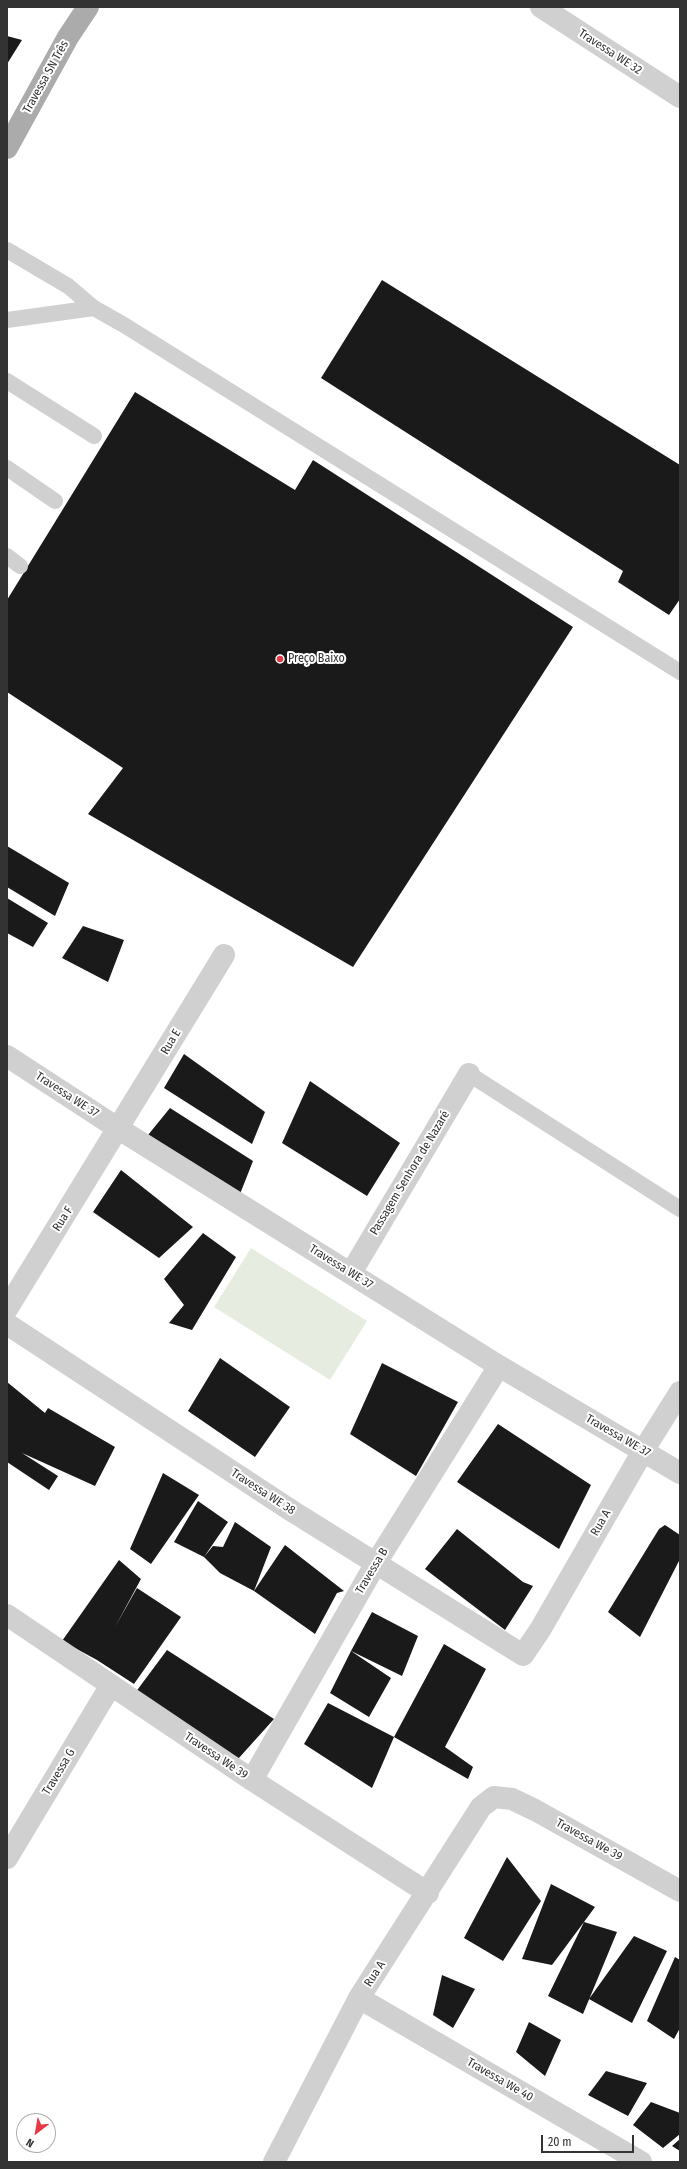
<!DOCTYPE html>
<meta charset="utf-8">
<style>
body{margin:0}
#map{position:relative;width:687px;height:2169px;overflow:hidden;background:#fff;font-family:"Fira Sans Condensed",sans-serif}
canvas{display:block}
.frame{position:absolute;inset:0;border:8px solid #333;pointer-events:none}
.north{position:absolute;left:16px;top:2113px;width:40px;height:40px;box-sizing:border-box;background:#fff;border:1px solid #adadad;border-radius:50%;rotate:211deg;font-size:11px;font-weight:700;line-height:16px;text-align:center;color:#333}
.north::after{content:'';display:block;margin:auto;width:14px;height:18px;background:#e63946;clip-path:polygon(50% 0,100% 100%,50% 72%,0 100%)}
.scale{position:absolute;left:541px;top:2135px;width:93px;height:18px;box-sizing:border-box;border:2px solid #333;border-top:0;padding-left:5px;font-size:12px;line-height:14px;white-space:nowrap;color:#333;-webkit-text-stroke:3px #fff;paint-order:stroke}
</style>
<div id="map">
<canvas width="687" height="2169"></canvas>
<div class="frame"></div>
<div class="north">N</div>
<div class="scale">20 m</div>
</div>
<script>
const c = document.querySelector('canvas').getContext('2d');
c.lineJoin = 'round';
function fill(path, color) { c.fillStyle = color; c.fill(path, 'evenodd'); }
function trace(path, color, width, dash) { c.strokeStyle = color; c.lineWidth = width; c.lineCap = dash ? 'butt' : 'round'; c.setLineDash(dash || []); c.stroke(path); }
function drawText(font, color, halo, rows, align = 'center') {
  c.font = font + ' "Fira Sans Condensed",sans-serif'; c.lineWidth = 4; c.setLineDash([]); c.textBaseline = 'middle'; c.strokeStyle = halo; c.fillStyle = color; for (const [text, x, y, turn = 0] of rows) {
    c.save(); c.translate(x, y); c.rotate((+turn || 0) * Math.PI / 180); c.textAlign = isNaN(turn) ? turn : align; if (halo) c.strokeText(text, 0, 0); c.fillText(text, 0, 0); c.restore();
  }
}
const green = new Path2D(`
 M251,1248L367,1321L330,1380L214,1307Z`);
const building = new Path2D(`
 M7,36L22,40L7,64Z
 M382,280L680,465V599L669,615L618,582L623,571L321,378Z
 M135,392L295,490L313,460L573,627L353,967L88,814L123,768L7,692V600Z
 M7,846L69,883L55,916L7,887Z
 M7,898L48,923L33,947L7,933Z
 M83,926L124,940L108,982L62,958Z
 M184,1054L265,1112L252,1144L164,1088Z
 M310,1081L400,1143L367,1196L282,1143Z
 M170,1108L253,1161L240,1194L148,1135Z
 M121,1170L193,1227L159,1258L93,1212Z
 M203,1233L236,1257L192,1330L169,1323L184,1305L164,1279Z
 M220,1358L290,1407L255,1457L188,1411Z
 M382,1363L458,1402L416,1476L350,1434Z
 M7,1382L45,1413L48,1408L115,1447L95,1486L22,1453L58,1476L49,1490L7,1462Z
 M498,1424L591,1485L559,1549L457,1482Z
 M163,1473L199,1495L151,1564L130,1549Z
 M198,1501L228,1522L204,1557L213,1546L223,1547L235,1522L271,1547L254,1591L220,1573L204,1557L174,1542Z
 M665,1525L680,1535V1559L640,1637L608,1612L659,1529Z
 M457,1529L523,1582L533,1586L505,1630L425,1569Z
 M285,1545L344,1591L337,1593L315,1634L254,1591Z
 M119,1560L141,1579L115,1627L137,1588L181,1617L134,1684L97,1660L62,1641Z
 M372,1612L418,1636L402,1676L351,1651L391,1678L369,1717L330,1693L351,1651Z
 M444,1644L486,1669L445,1747L473,1767L468,1779L394,1737Z
 M167,1650L274,1719L238,1759L135,1693Z
 M328,1703L394,1737L372,1788L304,1744Z
 M507,1857L541,1901L503,1961L464,1938Z
 M551,1884L595,1907L584,1922L617,1932L583,2014L548,1996L584,1922L552,1965L522,1959Z
 M634,1936L667,1951L632,2023L589,1999Z
 M675,1957L680,1960V2028L674,2039L647,2021Z
 M442,1975L475,1989L453,2028L433,2015Z
 M529,2022L561,2040L545,2076L516,2052Z
 M606,2071L647,2083L628,2116L588,2095Z
 M651,2102L680,2113V2134L663,2148L633,2125Z
 M680,2139V2151L672,2146Z`);
const service = new Path2D(`
 M7,250L68,286L94,308
 M7,320L94,308L124,325L680,672
 M7,381L94,436
 M7,468L55,501
 M7,556L20,566
 M469,1074L680,1209`);
const minor = new Path2D(`
 M541,7L680,97
 M7,1056L119,1129L499,1366L680,1473
 M351,1273L469,1074
 M7,1309L224,955
 M7,1324L292,1511L523,1655L540,1630L643,1451L680,1392
 M7,1615L252,1780L428,1893
 M252,1780L376,1563L499,1366
 M7,1858L111,1685
 M359,1998L641,2162
 M274,2162L359,1998L481,1807L494,1797L512,1799L535,1810L680,1891`);
const primary = new Path2D(`
 M7,148L68,37L88,7`);
const markers = [
 [280,659,4,"#e63946"]
];
const streetNames = [
 ["Travessa WE 32",610,52,33],
 ["Travessa SN Três",46,77,-61],
 ["Rua E",171,1042,-59],
 ["Travessa WE 37",67,1095,33],
 ["Passagem Senhora de Nazaré",410,1173,-59],
 ["Rua F",63,1219,-58],
 ["Travessa WE 37",341,1267,32],
 ["Travessa WE 37",618,1436,30],
 ["Travessa WE 38",263,1492,33],
 ["Rua A",601,1523,-60],
 ["Travessa B",372,1571,-59],
 ["Travessa We 39",216,1756,34],
 ["Travessa G",59,1772,-59],
 ["Travessa We 39",589,1840,29],
 ["Rua A",375,1974,-57],
 ["Travessa We 40",500,2080,30]
];
const poiNames = [
 ["Preço Baixo",288,659]
];
fill(green, '#e6ecdf');
fill(building, '#1a1a1a');
trace(service, '#d0d0d0', 16);
trace(minor, '#d0d0d0', 22);
trace(primary, '#ababab', 22);
for (const [x, y, r, color] of markers) { const dot = new Path2D(); dot.arc(x, y, r, 0, 2 * Math.PI); c.fillStyle = color; c.fill(dot); trace(dot, '#fff', 1.5); }
drawText('12px', '#333', '#fff', streetNames);
drawText('12px', '#333', '#fff', poiNames, 'left');
</script>
